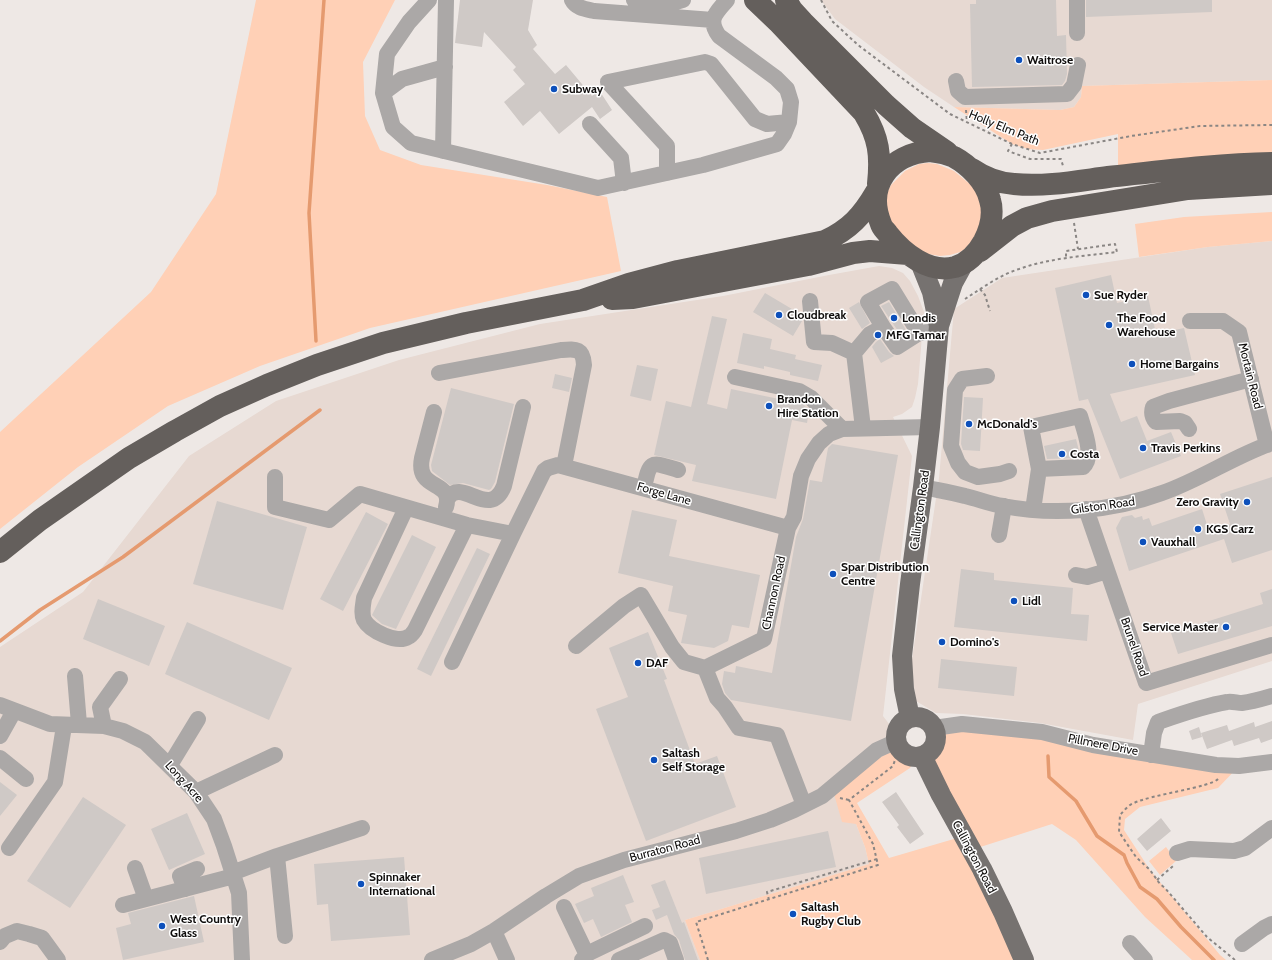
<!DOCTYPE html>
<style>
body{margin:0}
canvas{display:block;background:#eee8e5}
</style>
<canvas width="1272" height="960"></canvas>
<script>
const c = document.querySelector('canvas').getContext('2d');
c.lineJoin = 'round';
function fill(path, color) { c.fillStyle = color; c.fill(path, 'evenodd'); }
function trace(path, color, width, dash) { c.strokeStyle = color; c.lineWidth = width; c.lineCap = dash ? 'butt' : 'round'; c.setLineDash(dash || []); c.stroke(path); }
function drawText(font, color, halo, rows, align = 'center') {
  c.font = font + ' Cabin,sans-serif'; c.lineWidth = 3; c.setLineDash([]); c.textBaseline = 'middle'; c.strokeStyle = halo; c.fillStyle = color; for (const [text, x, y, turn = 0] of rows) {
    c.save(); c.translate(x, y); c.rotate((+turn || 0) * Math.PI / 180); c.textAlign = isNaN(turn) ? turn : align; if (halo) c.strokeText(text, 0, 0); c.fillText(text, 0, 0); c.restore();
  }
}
const built = new Path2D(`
 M821,0H1272V80L1082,86L1081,97L1074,107L1060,110L954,107L924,87L835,19Z
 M1272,241V661L1138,704L1133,740L1040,723L963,714L936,713L916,701L911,666L939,478L954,309L1002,278L1208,247Z
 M879,266L892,268L903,273L910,281L918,296L924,312L918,384L915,398L912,407L902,414L893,417L912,456L883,716L896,733L897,741L852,771L856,824L865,847L869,864L685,920L700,960H0V647L83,592L189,456L276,401L399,360L540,324L723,296L829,275Z`);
const green = new Path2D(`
 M256,0H395L363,62L365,116L380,150L421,165L547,185L607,197L621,271L370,328L260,366L168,406L78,467L0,529V432L151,292L216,194Z
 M1272,80V155L1118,169V134L1043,150L1028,149L1012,144L954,107L1060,110L1074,107L1081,97L1082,86Z
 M928,163L937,164L954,171L971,185L981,200V228L969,247L960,252L950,255L940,256L928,254L918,251L892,229L885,200L887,193L891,185L905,171L919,164Z
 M1272,212V241L1208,247L1139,257L1135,224L1184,217Z
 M955,725L1239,766L1218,788L1140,807L1125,819L1124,830L1150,870L1220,955L1226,960H1192L1145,917L1076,840L1052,824L971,850L1024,960H700L685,920L869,864L865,847L856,824L842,822L832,787L852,771L899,748L907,755L915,757L910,768L857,803L889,858L964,836L930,752L935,744L936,736Z
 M1166,847L1176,861L1160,875L1149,861Z`);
const stream = new Path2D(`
 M316,341L309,213L324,0
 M0,641L40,610L123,557L320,410
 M1048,756L1049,777L1076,801L1097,836L1124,855L1127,863L1140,887L1157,899L1181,927L1214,960`);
const building = new Path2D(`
 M460,0H533L528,30L537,45L533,49L555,74L566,65L592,96L599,90L612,110L600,119L592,107L559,134L540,111L523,126L504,102L525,84L513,70L516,67L484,32L482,47L455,43Z
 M976,0H1056L1057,36L1066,35L1067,74L1065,81L1062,85L972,87L970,4H976Z
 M1086,0H1212V12L1086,17Z
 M1111,275L1117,303L1148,296L1156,334L1184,328L1195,375L1110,394L1121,422L1137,416L1147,441L1171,432L1181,456L1120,479L1088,399L1079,401L1055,288Z
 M765,293L802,315V321L793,336L753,312Z
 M859,302L870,323L862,329L849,308Z
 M889,302L906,330L900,334L881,306Z
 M712,316L727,319L707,404L727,409L731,389L803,404L809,410L807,423L792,420L776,499L692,481L696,465L654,455L666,401L691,407Z
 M743,333L772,339L770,349L796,355L795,359L822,365L818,381L790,375V372L764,366V369L737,363Z
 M880,339L889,352L894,356L881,363L872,347L876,342Z
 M637,365L658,369L651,401L630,396Z
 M555,374L572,378L569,392L552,388Z
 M451,388L514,404L495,482L491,489L489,490L463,483L450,485L432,471L431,465Z
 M964,397L983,398L980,451L963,450L961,444Z
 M1076,439L1079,451L1078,458L1047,459L1044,446Z
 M832,444L898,455L851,721L731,700L725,693L722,684L724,671L735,673L736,666L772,673L796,537L803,519L810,480L822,482L828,448Z
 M1272,477V550L1232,563L1224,539L1129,571L1116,528L1122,517L1132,515L1135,518L1142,516L1143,520L1149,518L1152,526L1202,509L1209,531L1230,524L1220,494Z
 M217,501L307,527L283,610L193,584Z
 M632,510L677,520L669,556L760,575L749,628L732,625L728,641L714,648L681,643L687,615L668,611L673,586L618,573Z
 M366,512L388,524L343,611L320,599Z
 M412,535L436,547L396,629L382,624L372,615Z
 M477,548L490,554L431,676L417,669Z
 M961,569L994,573V580L1073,588L1071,614L1089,615L1087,641L954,627Z
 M1272,589V626L1178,654L1171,633L1263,604L1260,593Z
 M98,599L165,626L149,666L83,639Z
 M187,622L292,668L269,720L165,674Z
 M648,632L667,679L664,680L695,764L717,756L736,807L646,841L596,709L628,697L609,648Z
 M941,659L1017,667L1014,696L938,688Z
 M1272,721V739L1261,743L1259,738L1234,746L1232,740L1207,749L1201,733L1227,725L1229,731L1254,722L1255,727Z
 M1199,727L1202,737L1192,740L1189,731Z
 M0,782L17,795L0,816Z
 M896,792L924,834L910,844L897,827L899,825L882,802Z
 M83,797L126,825L70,908L27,881Z
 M187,813L205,854L169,870L151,829Z
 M1161,818L1171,831L1147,851L1137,839Z
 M828,831L836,867L706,894L699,858Z
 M404,857L410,935L331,941L328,904L317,905L314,864Z
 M623,875L634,902L625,905L632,922L601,937L593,919L584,923L575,904L594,896L591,888Z
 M665,880L682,923L684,922L698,960H685L679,940L674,934L667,915L656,920L652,910L660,907L651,885Z
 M194,896L204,942L123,960L116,928L131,924L128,913Z`);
const path = new Path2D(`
 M821,0L832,21L858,45L950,114L1012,144L1040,153L1131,136L1200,126L1272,125
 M966,110L967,123
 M1012,144L1008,151L1030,159H1061L1063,166
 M1074,223L1078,249
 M980,289L985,295L990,311
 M965,299C982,288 1000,275 1019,269C1050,258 1084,256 1117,252L1115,244L1066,251V259
 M1218,779C1211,787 1150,795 1134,803C1128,805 1124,811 1120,815L1119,832L1136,857L1150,870L1160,884L1165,888L1207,937L1235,960
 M840,798L849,800
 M1157,880L1173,866
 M769,900L767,892L877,859
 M708,960L696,922L878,865L873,844L849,800L893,766L896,757`);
const minor = new Path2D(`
 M429,0L409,22L387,54L383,93L393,127L411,143L598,188L703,165L777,144L784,134L789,122L791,102L787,89L776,78L719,36C707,19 716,13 727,0
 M572,0C576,8 585,9 594,11L713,20
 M634,0C646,6 671,4 683,0
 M1077,0V33
 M956,81L958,91L965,97L1067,94L1074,85L1078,65
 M383,93L402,79L445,67
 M590,124L621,158L624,183
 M443,151L446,0
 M667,173V146L608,82L705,62L711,64L755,119L767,124L789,122
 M810,301L814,342L832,343L854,353
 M1190,321H1223L1239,332L1267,445
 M883,327L868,302L892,289L919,333L929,332
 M439,373L561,350C576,349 583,348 584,365L564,466
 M987,376L962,379L955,390L951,446L958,463L965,472L978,477L1000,474L1009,471
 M735,377L799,391L811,398L842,429
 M434,412L422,458C415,492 454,479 446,507
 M863,428L854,353L870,334L883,327L897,347L919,333
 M1189,429L1185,423L1180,421L1156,422C1152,417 1151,413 1153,407L1169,401L1251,379
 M275,477V507L329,520L360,494L467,525L513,534L544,471L548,468L558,465L788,528
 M923,487C937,490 951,492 965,496C978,499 990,504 1003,506C1055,516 1113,511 1162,493C1200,480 1234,456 1272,443
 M644,488C650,459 651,462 678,470
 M448,498C462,477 490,521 504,486L523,407
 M406,508L364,598C363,606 361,613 364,620C370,631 397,644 408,637C411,636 413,633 415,630L467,525
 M1086,509L1146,683L1272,645
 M1033,510L1039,469L1031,427L1080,416C1084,430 1095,456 1083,467L1039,469
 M999,535L1004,506
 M1076,575L1087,577L1107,571
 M576,646L624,606L641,595L672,647L684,662L705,668L764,639L788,528L794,517L801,476L808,459L819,443L829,434L842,429L930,427
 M452,662L513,534
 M705,668L717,698L725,707L739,728L777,735L804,805
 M75,676L79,724
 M0,705L50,724L104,726L123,731L145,742L196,792L214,819L224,846L239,893L242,960
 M104,726L100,707L120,679
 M934,728L962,724L1042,732L1093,745L1216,765L1239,766L1272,762
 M0,736L14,711
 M1151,755L1154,733L1158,722C1181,714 1203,706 1227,702C1232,701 1237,703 1242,703C1252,702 1262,699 1272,696
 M0,758L26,779
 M170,765L198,719
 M196,792L275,755
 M9,848L55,782L64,726
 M1177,853L1190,849L1234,851L1245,848L1272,828
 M277,856L362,828
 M135,868L146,899
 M232,873L277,856L285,936
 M185,889L180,876L197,869
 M123,905L234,876
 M564,907L587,955
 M494,931L507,960
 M0,942L5,936L17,931L29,934L42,938L58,960
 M1130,943L1145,960
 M1242,944L1264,928L1272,924
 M432,960L471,944L494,931L546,896L579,876L624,860L736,831L770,820L794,810L822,796L877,750L897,741
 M582,960L589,953L645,926
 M619,960L664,940L670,943L676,960`);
const major = new Path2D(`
 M939,326L953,283L964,263
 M896 737a20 20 0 1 1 40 0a20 20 0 1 1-40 0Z
 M910,718L904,689L902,656L910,584L923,487L930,427L939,326L932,292L920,262
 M922,756L941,795L982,869L1003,912L1024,960`);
const highway = new Path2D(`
 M755,0L778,22L864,113C879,138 881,155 878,184
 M786,0L792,10L803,22L886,105L912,128L947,152
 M930,151C938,152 946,153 954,157C969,165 986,182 990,200C994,213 990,229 984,241C978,252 968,263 955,267C929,274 903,253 888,234C886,231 882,228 881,224C865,185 890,154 930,151Z
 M972,169C985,178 999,183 1014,184C1046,187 1077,181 1108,177C1163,171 1217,164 1272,163
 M980,251L1012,226L1027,218L1052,211L1188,189L1272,184
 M612,299L633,298L808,265L853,253L870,251L908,254
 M0,552L40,520L129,458L175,431L220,406L267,385L317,365L383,343L466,323L583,300L629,284L678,271L825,241C850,229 862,216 876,192`);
const markers = [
 [1019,60,4,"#0d50bb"],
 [554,89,4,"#0d50bb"],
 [1086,295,4,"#0d50bb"],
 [779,315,4,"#0d50bb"],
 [894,318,4,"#0d50bb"],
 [1109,325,4,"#0d50bb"],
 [878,335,4,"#0d50bb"],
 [1132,364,4,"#0d50bb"],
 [769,406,4,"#0d50bb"],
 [969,424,4,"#0d50bb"],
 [1143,448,4,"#0d50bb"],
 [1062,454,4,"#0d50bb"],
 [1247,502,4,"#0d50bb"],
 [1198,529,4,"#0d50bb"],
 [1143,542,4,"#0d50bb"],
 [833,574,4,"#0d50bb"],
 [1014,601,4,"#0d50bb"],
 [1226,627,4,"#0d50bb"],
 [942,642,4,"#0d50bb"],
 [638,663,4,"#0d50bb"],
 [654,760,4,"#0d50bb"],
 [361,884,4,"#0d50bb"],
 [793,914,4,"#0d50bb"],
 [162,926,4,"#0d50bb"]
];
const poiNames = [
 ["Waitrose",1027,60],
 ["Subway",562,89],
 ["Sue Ryder",1094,295],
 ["Cloudbreak",787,315],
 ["Londis",902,318],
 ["The Food",1117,318],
 ["Warehouse",1117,332],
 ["MFG Tamar",886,335],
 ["Home Bargains",1140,364],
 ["Brandon",777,399],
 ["Hire Station",777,413],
 ["McDonald's",977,424],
 ["Travis Perkins",1151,448],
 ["Costa",1070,454],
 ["Zero Gravity",1239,502,"right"],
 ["KGS Carz",1206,529],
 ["Vauxhall",1151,542],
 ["Spar Distribution",841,567],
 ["Centre",841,581],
 ["Lidl",1022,601],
 ["Service Master",1218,627,"right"],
 ["Domino's",950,642],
 ["DAF",646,663],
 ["Saltash",662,753],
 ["Self Storage",662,767],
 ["Spinnaker",369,877],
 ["International",369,891],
 ["Saltash",801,907],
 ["Rugby Club",801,921],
 ["West Country",170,919],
 ["Glass",170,933]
];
const streetNames = [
 ["Holly Elm Path",1004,128,22],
 ["Mortain Road",1250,376,76],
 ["Forge Lane",664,494,16],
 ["Gilston Road",1103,506,-8],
 ["Callington Road",920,510,-82],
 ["Channon Road",774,593,-78],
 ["Brunel Road",1134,647,71],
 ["Pillmere Drive",1103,745,11],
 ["Long Acre",184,782,48],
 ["Burraton Road",665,849,-15],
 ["Callington Road",974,857,62]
];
fill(built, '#e7d9d2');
fill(green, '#ffd0b6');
trace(stream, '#e59a6f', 3.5);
fill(building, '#cfc9c6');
trace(path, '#8a8684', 2, [3, 3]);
trace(minor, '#aba8a7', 16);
trace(major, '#767270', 20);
trace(highway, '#645f5c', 22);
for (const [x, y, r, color] of markers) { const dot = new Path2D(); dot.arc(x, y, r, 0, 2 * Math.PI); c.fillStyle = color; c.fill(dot); trace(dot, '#fff', 1.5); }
drawText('bold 12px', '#0f0d0c', '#fff', poiNames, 'left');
drawText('12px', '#0f0d0c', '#fff', streetNames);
</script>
